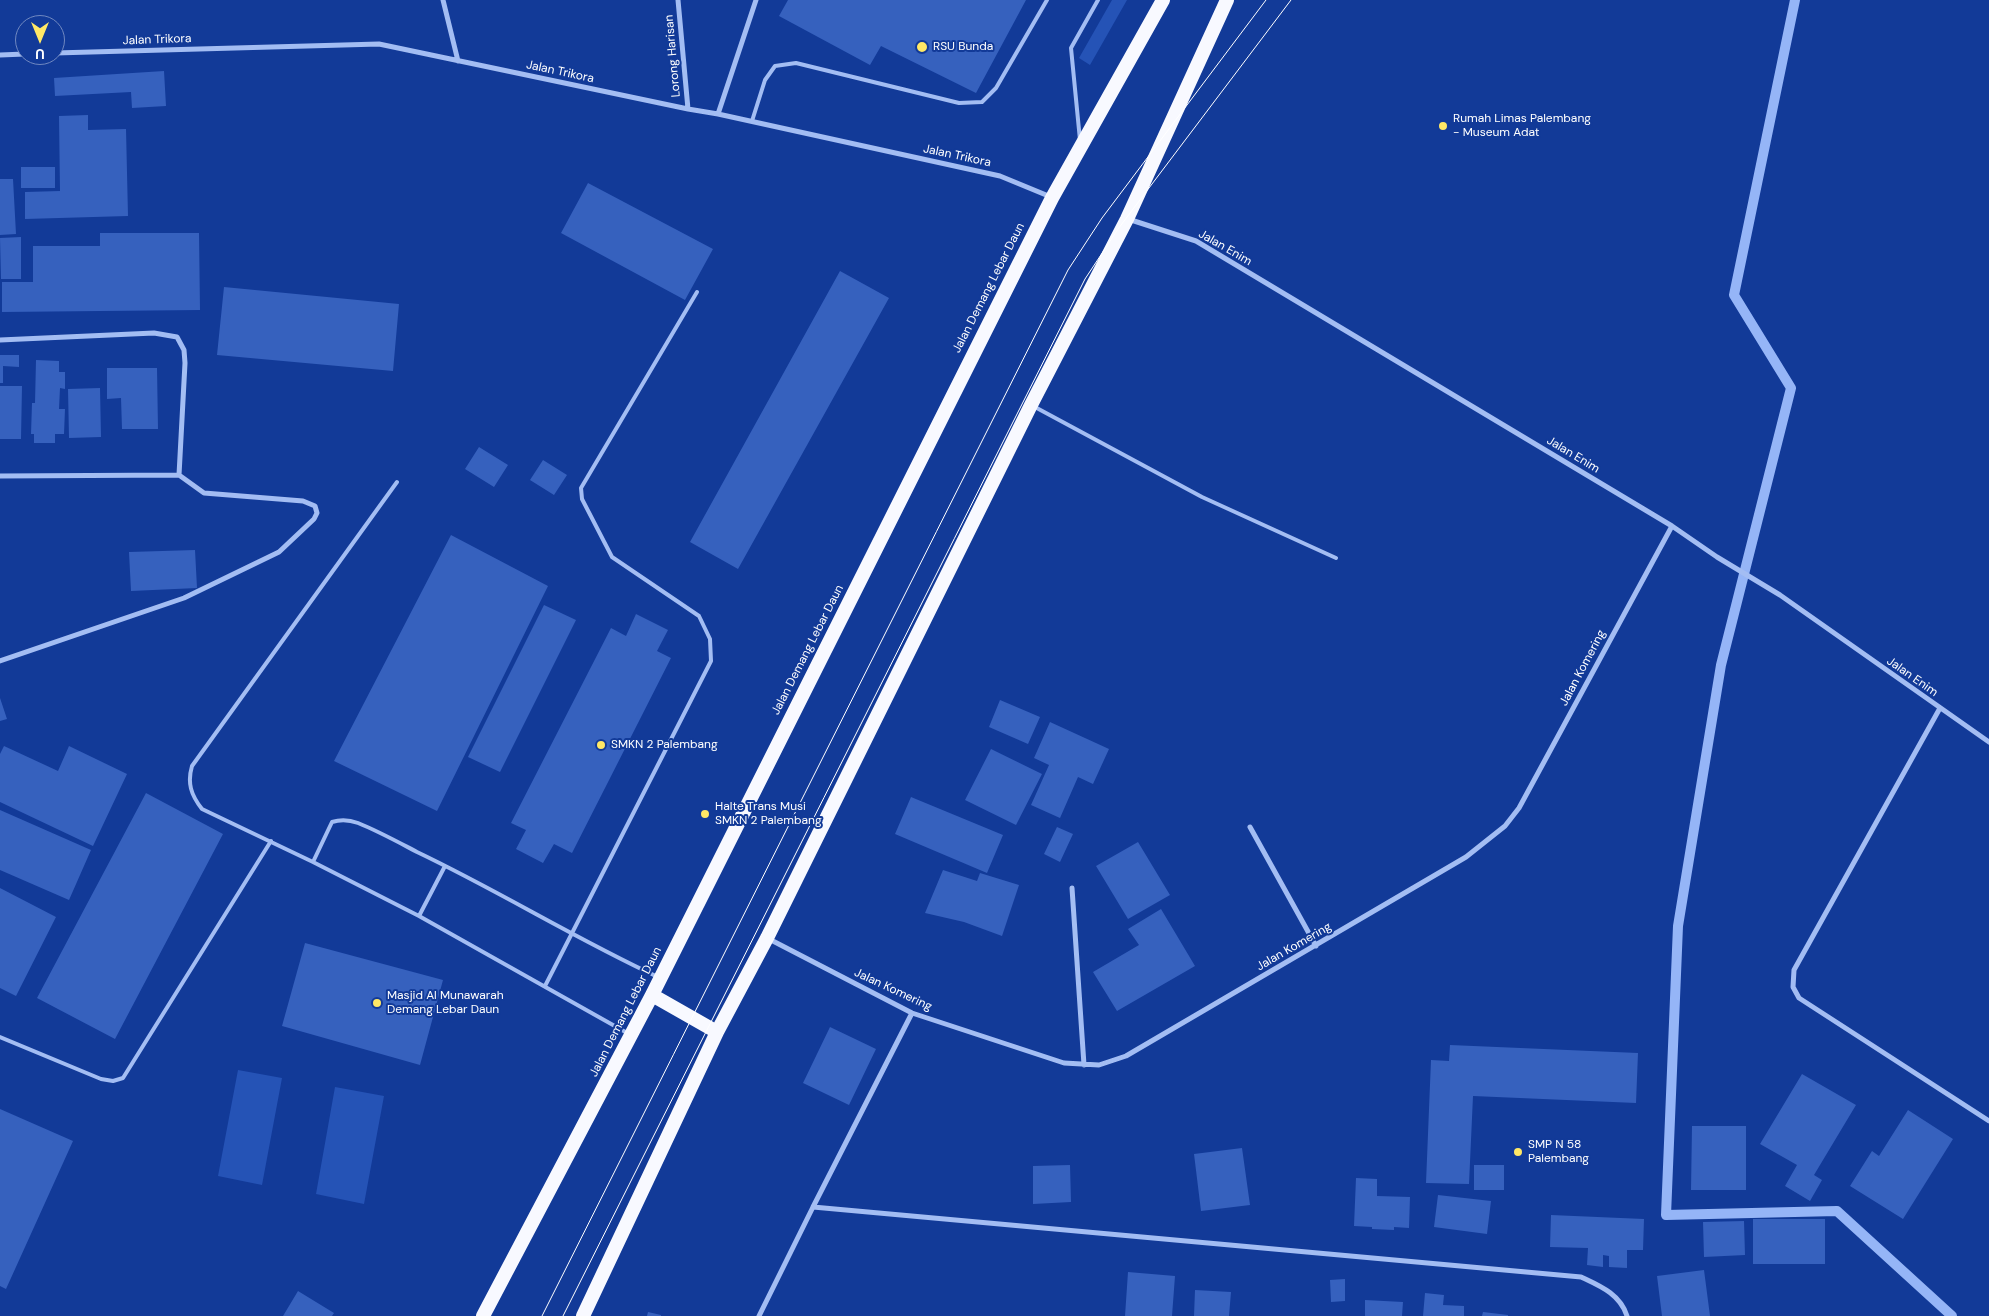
<!DOCTYPE html>
<style>
body{margin:0}
#map{position:relative;width:1989px;height:1316px;overflow:hidden;background:#123a98;font-family:"DM Sans",sans-serif}
canvas{display:block}
.north{position:absolute;left:15px;top:15px;width:50px;height:50px;box-sizing:border-box;background:#123a98;border:1px solid #7189c1;border-radius:50%;rotate:180deg;font-size:14px;font-weight:700;line-height:20px;text-align:center;color:#fff}
.north::after{content:'';display:block;margin:auto;width:18px;height:22px;background:#ffe866;clip-path:polygon(50% 0,100% 100%,50% 72%,0 100%)}
</style>
<div id="map">
<canvas width="1989" height="1316"></canvas>
<div class="north">U</div>
</div>
<script>
const c = document.querySelector('canvas').getContext('2d');
c.lineJoin = 'round';
function fill(path, color) { c.fillStyle = color; c.fill(path, 'evenodd'); }
function trace(path, color, width, dash) { c.strokeStyle = color; c.lineWidth = width; c.lineCap = dash ? 'butt' : 'round'; c.setLineDash(dash || []); c.stroke(path); }
function drawText(font, color, halo, rows, align = 'center') {
  c.font = font + ' "DM Sans",sans-serif'; c.lineWidth = 4; c.setLineDash([]); c.textBaseline = 'middle'; c.strokeStyle = halo; c.fillStyle = color; for (const [text, x, y, turn = 0] of rows) {
    c.save(); c.translate(x, y); c.rotate((+turn || 0) * Math.PI / 180); c.textAlign = isNaN(turn) ? turn : align; if (halo) c.strokeText(text, 0, 0); c.fillText(text, 0, 0); c.restore();
  }
}
const green = new Path2D(`
 M1112,0H1127L1090,65L1079,58Z
 M238,1070L282,1078L262,1185L218,1176Z
 M335,1087L384,1096L364,1204L316,1194Z`);
const stream = new Path2D(`
 M1795,0L1734,295L1791,388L1721,665L1678,926L1666,1215L1837,1211L1952,1316`);
const building = new Path2D(`
 M788,0H1026L976,93L881,46L870,65L779,16Z
 M164,71L166,106L132,108L131,92L55,96L54,78Z
 M88,115V130L126,129L128,216L25,219V192L60,191L59,116Z
 M21,167H55V188H21Z
 M0,179H13L16,234L0,235Z
 M588,183L713,249L685,300L561,233Z
 M100,233H199L200,310L2,312V282H33V246H100Z
 M21,237V279H1L0,238Z
 M840,271L889,298L738,569L690,542Z
 M224,287L399,304L393,371L217,355Z
 M0,355H19V367L3,366V383H0Z
 M36,360L59,361V372H65V389L60,388L59,409H65L64,434H55V443H34V434H31L32,403H35Z
 M107,368H157L158,429H122L121,398L107,399Z
 M0,386H22L21,439H0Z
 M100,388L101,437L69,438L68,389Z
 M479,447L508,465L494,487L465,469Z
 M543,460L567,475L554,495L530,480Z
 M451,535L548,586L437,811L334,761Z
 M195,550L197,588L131,591L129,552Z
 M544,605L576,620L500,772L468,757Z
 M636,614L668,630L657,651L671,658L572,853L554,844L543,863L516,849L526,830L511,823L611,628L626,636Z
 M0,698L7,719L0,721Z
 M1000,700L1040,717L1028,744L989,727Z
 M1050,722L1109,749L1093,784L1078,777L1060,818L1031,805L1049,765L1034,758Z
 M4,746L58,771L69,746L127,774L93,846L0,802V754Z
 M991,749L1042,774L1016,825L965,800Z
 M146,793L223,834L115,1039L37,998Z
 M911,797L1003,835L987,873L895,834Z
 M0,810L91,850L69,900L0,870Z
 M1057,827L1073,834L1060,862L1044,854Z
 M1138,842L1170,895L1128,919L1096,866Z
 M943,870L977,881L980,873L1019,885L1002,936L964,922L925,913Z
 M0,888L56,917L16,996L0,988Z
 M1161,909L1195,966L1117,1011L1093,972L1139,945L1128,929Z
 M305,943L443,980L420,1065L282,1026Z
 M830,1027L876,1049L849,1105L803,1083Z
 M1450,1045L1638,1053L1636,1103L1473,1096L1469,1184L1426,1183L1431,1060L1449,1061Z
 M1802,1074L1856,1105L1814,1175L1822,1180L1810,1201L1785,1186L1797,1165L1760,1144Z
 M0,1109L73,1141L6,1289L0,1286Z
 M1908,1110L1953,1139L1903,1219L1850,1186L1872,1151L1879,1156Z
 M1692,1126H1746V1190H1691Z
 M1242,1148L1250,1205L1201,1211L1194,1154Z
 M1070,1165L1071,1202L1033,1204V1166Z
 M1474,1165H1504V1190H1474Z
 M1356,1178L1377,1179V1196L1410,1197L1409,1228L1394,1227V1230L1372,1229V1227L1354,1226Z
 M1438,1195L1491,1201L1487,1234L1434,1227Z
 M1551,1215L1644,1219L1643,1250H1627V1268L1609,1267V1256L1603,1255V1267L1587,1265L1588,1248L1550,1247Z
 M1753,1219H1825V1264H1753Z
 M1744,1221L1745,1255L1704,1257L1703,1222Z
 M1704,1270L1710,1316H1662L1657,1276Z
 M1128,1272L1175,1276L1172,1316H1125Z
 M1345,1279V1301L1331,1302L1330,1280Z
 M1195,1290L1231,1292L1229,1316H1194Z
 M298,1291L334,1313L332,1316H283Z
 M1425,1293L1444,1295L1443,1305L1464,1306V1316H1423Z
 M1365,1300L1403,1302L1402,1316H1365Z
 M648,1312L661,1315V1316H647Z
 M1483,1312L1508,1315V1316H1482Z`);
const service = new Path2D(`
 M752,121L765,80L775,66L796,63L959,103L982,102L996,88L1047,0
 M1080,140L1071,48L1098,0
 M1033,406L1202,497L1336,558
 M397,482L192,766C187,783 191,795 202,809L313,862L419,916L629,1034
 M313,862L332,822C341,819 350,820 358,823C378,831 398,842 417,852C499,891 576,939 658,977
 M419,916L445,866
 M545,986L711,661L710,639L699,616L612,557L582,499L581,488L697,292
 M0,1037L101,1079L113,1081L123,1078L271,841`);
const minor = new Path2D(`
 M443,0L458,61
 M678,0L688,109
 M55,53L379,44L688,109L718,114L1000,176L1051,197
 M0,55L25,54
 M718,114L756,0
 M1128,219L1196,241L1672,526L1717,557L1780,595L1989,742
 M0,340L154,333L177,337L184,350L185,363L179,475
 M0,476L179,475L204,493L303,501L315,506L317,513L314,519L279,552L184,598L0,661
 M1940,708L1794,970L1793,987L1799,998L1989,1121
 M1250,827L1316,946
 M1072,888L1084,1065
 M769,939L912,1013L1064,1063L1099,1065L1126,1056L1466,857L1505,826L1519,808L1672,526
 M813,1207L912,1013
 M759,1316L813,1207L1581,1277C1600,1286 1620,1294 1627,1316`);
const trunk = new Path2D(`
 M652,995L717,1032
 M483,1316L652,995L1052,198L1163,0
 M583,1316L717,1032L767,938L1031,405L1127,219L1227,0`);
const tram = new Path2D(`
 M542,1316L1068,270L1102,218L1266,0
 M563,1316L1085,279L1118,229L1291,0`);
const markers = [
 [922,47,6,"#ffe866"],
 [1443,126,5,"#ffe866"],
 [601,745,5,"#ffe866"],
 [705,814,5,"#ffe866"],
 [377,1003,5,"#ffe866"],
 [1518,1152,5,"#ffe866"]
];
const streetNames = [
 ["Jalan Trikora",157,40,-2],
 ["Lorong Harisan",673,56,-95],
 ["Jalan Trikora",560,72,12],
 ["Jalan Trikora",957,156,12],
 ["Jalan Enim",1225,248,30],
 ["Jalan Demang Lebar Daun",989,288,-63],
 ["Jalan Enim",1573,455,31],
 ["Jalan Demang Lebar Daun",808,650,-63],
 ["Jalan Komering",1583,668,-62],
 ["Jalan Enim",1912,677,35],
 ["Jalan Komering",1294,947,-30],
 ["Jalan Komering",893,990,25],
 ["Jalan Demang Lebar Daun",626,1012,-63]
];
const poiNames = [
 ["RSU Bunda",933,47],
 ["Rumah Limas Palembang",1453,119],
 ["- Museum Adat",1453,133],
 ["SMKN 2 Palembang",611,745],
 ["Halte Trans Musi",715,807],
 ["SMKN 2 Palembang",715,821],
 ["Masjid Al Munawarah",387,996],
 ["Demang Lebar Daun",387,1010],
 ["SMP N 58",1528,1145],
 ["Palembang",1528,1159]
];
fill(green, '#2553b6');
trace(stream, '#95b5f7', 10);
fill(building, '#3661be');
trace(service, '#a3bdf3', 4);
trace(minor, '#a3bdf3', 5);
trace(trunk, '#f8f9ff', 14);
trace(tram, '#fff', 1);
for (const [x, y, r, color] of markers) { const dot = new Path2D(); dot.arc(x, y, r, 0, 2 * Math.PI); c.fillStyle = color; c.fill(dot); trace(dot, '#123a98', 2); }
drawText('12px', '#fff', '#123a98', streetNames);
drawText('12px', '#fff', '#123a98', poiNames, 'left');
</script>
